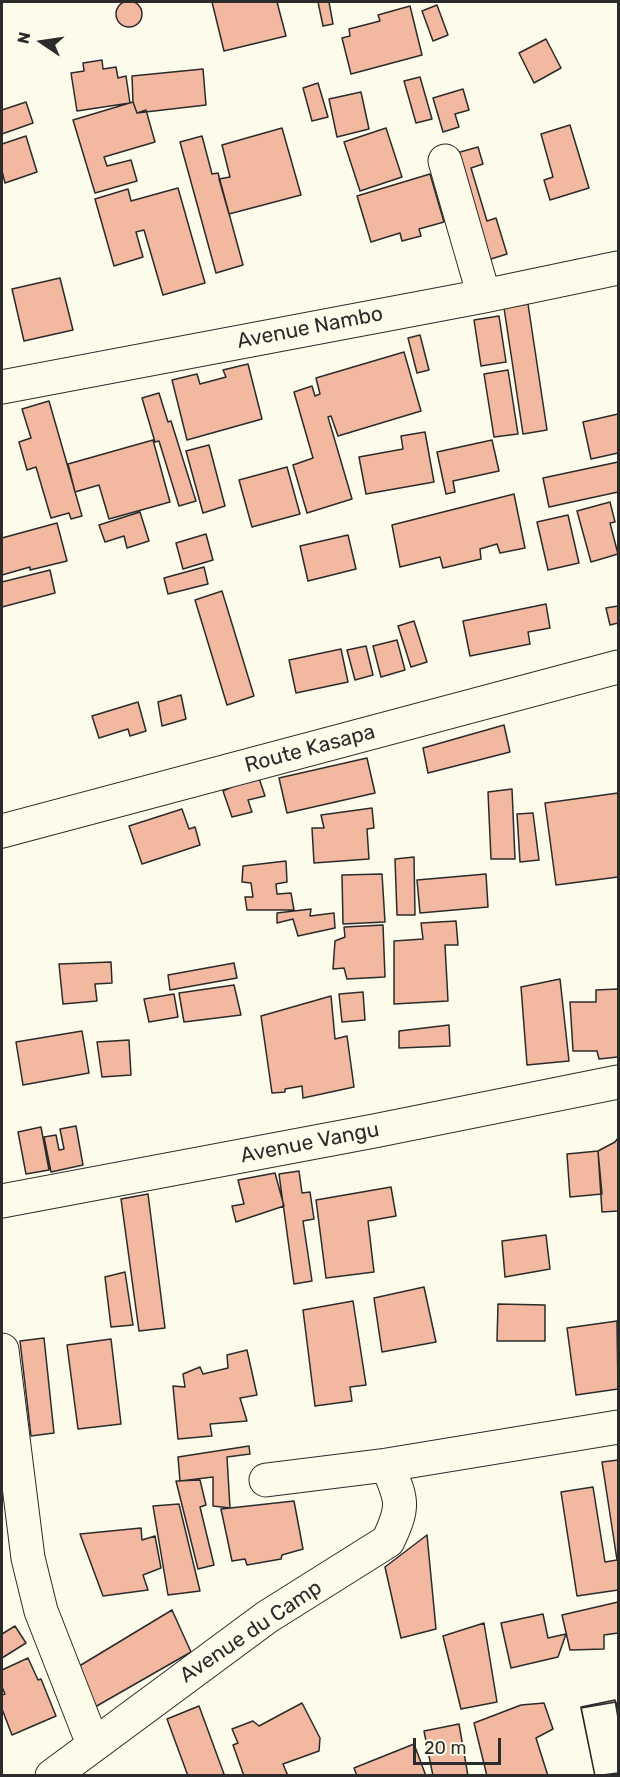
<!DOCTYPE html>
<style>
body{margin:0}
#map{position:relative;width:620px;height:1777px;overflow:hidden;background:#fdfbea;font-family:Rubik,sans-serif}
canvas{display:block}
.frame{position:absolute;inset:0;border:3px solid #2b2b2b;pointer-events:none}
.north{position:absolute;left:12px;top:12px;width:60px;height:60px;-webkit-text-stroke:4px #fdfbea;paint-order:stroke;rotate:283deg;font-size:16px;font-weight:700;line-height:24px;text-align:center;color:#2b2b2b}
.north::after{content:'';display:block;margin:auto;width:21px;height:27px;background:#2b2b2b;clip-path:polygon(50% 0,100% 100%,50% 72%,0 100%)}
.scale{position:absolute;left:413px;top:1738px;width:88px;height:27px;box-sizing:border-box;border:3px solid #2b2b2b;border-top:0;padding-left:8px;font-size:18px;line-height:21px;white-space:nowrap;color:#2b2b2b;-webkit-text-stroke:4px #fdfbea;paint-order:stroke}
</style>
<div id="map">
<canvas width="620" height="1777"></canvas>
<div class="frame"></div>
<div class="north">N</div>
<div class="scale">20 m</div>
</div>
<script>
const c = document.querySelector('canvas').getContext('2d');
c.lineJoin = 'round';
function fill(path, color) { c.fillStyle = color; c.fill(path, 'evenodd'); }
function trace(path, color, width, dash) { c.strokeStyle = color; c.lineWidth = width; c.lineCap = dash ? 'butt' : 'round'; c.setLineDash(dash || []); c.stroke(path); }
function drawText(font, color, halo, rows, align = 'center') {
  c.font = font + ' Rubik,sans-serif'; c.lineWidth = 4.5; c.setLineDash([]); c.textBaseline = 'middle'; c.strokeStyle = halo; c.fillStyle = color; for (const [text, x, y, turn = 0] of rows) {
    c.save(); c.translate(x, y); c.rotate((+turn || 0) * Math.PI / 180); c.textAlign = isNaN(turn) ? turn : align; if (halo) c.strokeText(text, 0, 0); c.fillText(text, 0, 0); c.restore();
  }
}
const building = new Path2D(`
 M116 14a13 13 0 1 1 26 0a13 13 0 1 1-26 0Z
 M212,2H277L286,36L224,51Z
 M318,2H329L333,24L323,26Z
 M437,5L448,35L433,41L422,11Z
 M410,6L422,55L351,74L342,38L350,36L349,29L380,21L378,15Z
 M546,39L561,68L534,83L519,53Z
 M102,60L103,69L116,67L118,78L126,76L130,103L77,111L71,73L84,71L83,63Z
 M203,69L206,105L137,113L133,102L132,76Z
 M420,77L432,119L416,123L404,81Z
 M318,83L328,117L312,121L303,88Z
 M463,89L469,110L455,114L459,127L443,132L433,98Z
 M361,92L369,129L337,137L329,99Z
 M26,102L33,123L2,134V110Z
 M133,102L137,113L146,110L155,142L104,157L107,166L131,160L137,181L95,193L73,120Z
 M570,125L589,188L550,200L544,180L553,177L541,134Z
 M282,128L301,195L229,214L219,179L230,177L222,145Z
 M386,128L402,177L360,191L344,142Z
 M26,136L37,172L5,183L2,171V144Z
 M202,136L212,174L218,173L243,265L216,273L180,142Z
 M478,147L483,164L471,168L487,221L496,218L507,254L478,263L446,156Z
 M430,174L444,222L419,229L421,236L402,241L400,233L371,242L357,196Z
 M178,188L205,283L163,295L144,230L136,232L143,257L114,266L95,199L128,189L131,201Z
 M60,278L73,330L24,341L12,289Z
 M528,304L547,430L523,434L504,308Z
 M499,316L506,362L481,366L474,320Z
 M420,335L429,370L417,373L408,338Z
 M404,352L421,411L338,436L331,416L328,417L352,499L307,513L293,465L313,458L294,392L312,386L315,396L320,394L316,378Z
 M248,364L262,419L187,440L172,380L197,374L200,384L226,377L223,370Z
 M508,370L518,434L494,437L484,374Z
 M159,393L168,422L171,421L196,501L179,506L159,441L155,442L142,398Z
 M49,401L82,516L71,519L69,513L51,518L36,467L27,470L19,442L31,438L22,409Z
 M618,414V453L591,459L583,422Z
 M425,432L434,482L366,494L359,457L403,449L401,436Z
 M153,440L170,502L109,519L99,485L75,492L68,464Z
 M492,440L499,471L453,481L455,492L446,494L437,452Z
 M209,445L225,506L203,513L186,451Z
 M618,462V492L549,507L543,478Z
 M287,467L300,514L252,527L239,480Z
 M514,494L525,548L500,553L497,544L480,549L481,559L443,568L440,557L400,567L392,525Z
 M610,502L615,522L610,523L618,554L591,562L577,511Z
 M140,512L149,541L127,548L124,536L105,542L99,525Z
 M568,515L579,563L548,570L537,522Z
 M57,523L67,561L30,570V567L2,575V538Z
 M206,534L213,560L183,569L176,543Z
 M348,535L356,569L308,581L300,546Z
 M204,567L208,584L168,594L164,578Z
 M50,570L55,593L2,607V582Z
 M222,591L254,696L227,705L195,600Z
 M546,604L550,628L528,632L530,644L470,656L463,621Z
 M618,606V623L610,625L606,608Z
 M414,621L427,662L411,667L398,626Z
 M397,640L405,670L381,677L373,646Z
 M366,646L373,675L355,680L347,650Z
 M341,649L348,682L296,693L289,660Z
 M181,695L186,719L162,726L158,702Z
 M138,702L146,731L130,736L128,729L99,738L92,716Z
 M504,725L510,752L428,773L423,748Z
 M367,758L375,793L287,813L279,778Z
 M258,775L265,796L248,800L252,812L232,817L223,791Z
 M512,789L515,859H491L488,792Z
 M618,793V877L556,885L545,803Z
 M372,808L374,828L367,829L369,859L314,863L312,828H324L321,815Z
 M182,809L189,829L195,827L200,845L142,864L129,826Z
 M533,813L539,860L520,862L517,814Z
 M414,857L415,915H397L395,859Z
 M286,861L287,882L276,884L277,894L291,893L294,910H247L245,897H253L251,883L242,882L243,866Z
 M382,874L385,922L343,924L342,875Z
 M486,874L488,907L420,913L417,880Z
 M311,909L310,916L334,913L335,928L298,936L293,919L277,923V913Z
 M456,921L458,945H445L448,1001L394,1004V941L423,939L421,923Z
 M383,925L385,977L347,979L344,968L333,969L335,941L345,937L344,927Z
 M111,962L112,983L95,984L97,1001L63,1004L59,964Z
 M234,963L237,978L170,990L168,975Z
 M560,979L569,1061L527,1065L521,987Z
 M234,985L241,1015L184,1022L179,993Z
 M618,989V1057L599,1059L597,1051H573L570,1002H596V990Z
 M363,992L365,1020L342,1022L339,994Z
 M174,994L178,1017L149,1022L144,999Z
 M331,996L335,1039L347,1036L354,1087L303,1098L302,1086L285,1089V1092L272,1093L261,1016Z
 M449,1025L450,1046L399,1048V1031Z
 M82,1031L89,1073L23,1085L16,1042Z
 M129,1040L131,1075L102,1077L97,1042Z
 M76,1126L83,1165L51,1172L44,1137L56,1135L59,1150L64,1149L60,1129Z
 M41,1127L49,1170L26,1174L18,1132Z
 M618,1138V1211L602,1212L598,1151L615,1142Z
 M598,1151L602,1194L570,1197L567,1154Z
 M299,1171L302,1193L310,1192L314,1219L303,1221L312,1281L294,1284L279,1174Z
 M275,1173L284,1206L236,1222L232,1206L244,1204L238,1180Z
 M391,1187L396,1216L368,1221L374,1272L326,1278L316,1200Z
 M148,1194L165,1328L139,1331L121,1199Z
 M546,1235L550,1269L505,1277L502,1241Z
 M125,1272L133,1325L111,1327L105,1277Z
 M424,1287L436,1342L382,1352L374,1298Z
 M353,1301L366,1385L350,1387L352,1401L315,1406L303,1310Z
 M498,1304L545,1305V1341H497Z
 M617,1321L618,1389L576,1395L567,1328Z
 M44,1338L54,1433L31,1436L20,1341Z
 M111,1339L121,1424L78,1429L67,1345Z
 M247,1350L257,1395L240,1398L247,1421L210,1424L212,1436L178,1439L173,1386L185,1387L183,1374L200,1367L203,1374L228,1368L227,1355Z
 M249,1446L250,1454L227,1457L230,1508L213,1506V1477L180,1481L178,1457Z
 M618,1460V1590L577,1596L561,1492L593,1487L605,1562L617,1560L602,1462Z
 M200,1480L206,1505L200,1507L214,1565L198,1569L176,1481Z
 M294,1501L303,1549L282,1555L281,1559L247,1565L245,1559L232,1561L221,1509Z
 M179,1504L200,1591L168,1595L153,1506Z
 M141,1528L142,1540L155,1536L161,1568L143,1575L148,1590L103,1596L80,1534Z
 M427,1535L436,1629L401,1638L385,1567Z
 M618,1602V1633L604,1635V1649L570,1650L562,1615Z
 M172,1610L191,1652L95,1707L76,1668Z
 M543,1614L548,1638L566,1634L558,1657L511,1668L501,1623Z
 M484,1623L497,1702L461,1709L443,1636Z
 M15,1626L26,1643L2,1658V1634Z
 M28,1658L38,1680L41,1679L56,1716L12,1735L2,1709V1695L5,1694L2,1687V1670Z
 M615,1700L618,1718V1773L595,1776L581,1707Z
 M616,1702L618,1716V1775L595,1776L581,1708Z
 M302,1703L320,1738L319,1751L283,1764L288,1776H244L233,1745L238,1743L232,1729L253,1721L259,1726Z
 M544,1703L553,1729L536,1738L548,1776H487L474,1723L521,1705Z
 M199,1706L224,1774L220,1776H188L167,1719Z
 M459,1724L468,1776H433L424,1731Z
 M414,1744L426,1776H357L354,1768Z`);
const minor = new Path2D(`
 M445,161L484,296
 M2,387L484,296L618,268
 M2,1201L374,1131L618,1082
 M2,1350L28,1558L41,1611L93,1744
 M266,1480L387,1465L618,1427
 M52,1776L267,1617L388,1541C405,1505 402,1500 387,1465`);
const major = new Path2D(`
 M2,831L618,667`);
const streetNames = [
 ["Avenue Nambo",310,328,-11],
 ["Route Kasapa",310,749,-15],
 ["Avenue Vangu",310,1143,-11],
 ["Avenue du Camp",251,1632,-34]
];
fill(building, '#f2b8a0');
trace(building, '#2b2b2b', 1.5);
trace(minor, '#2b2b2b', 35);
trace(major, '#2b2b2b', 35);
trace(minor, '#fdfbea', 33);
trace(major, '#fdfbea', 33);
drawText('21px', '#2b2b2b', '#fdfbea', streetNames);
</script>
